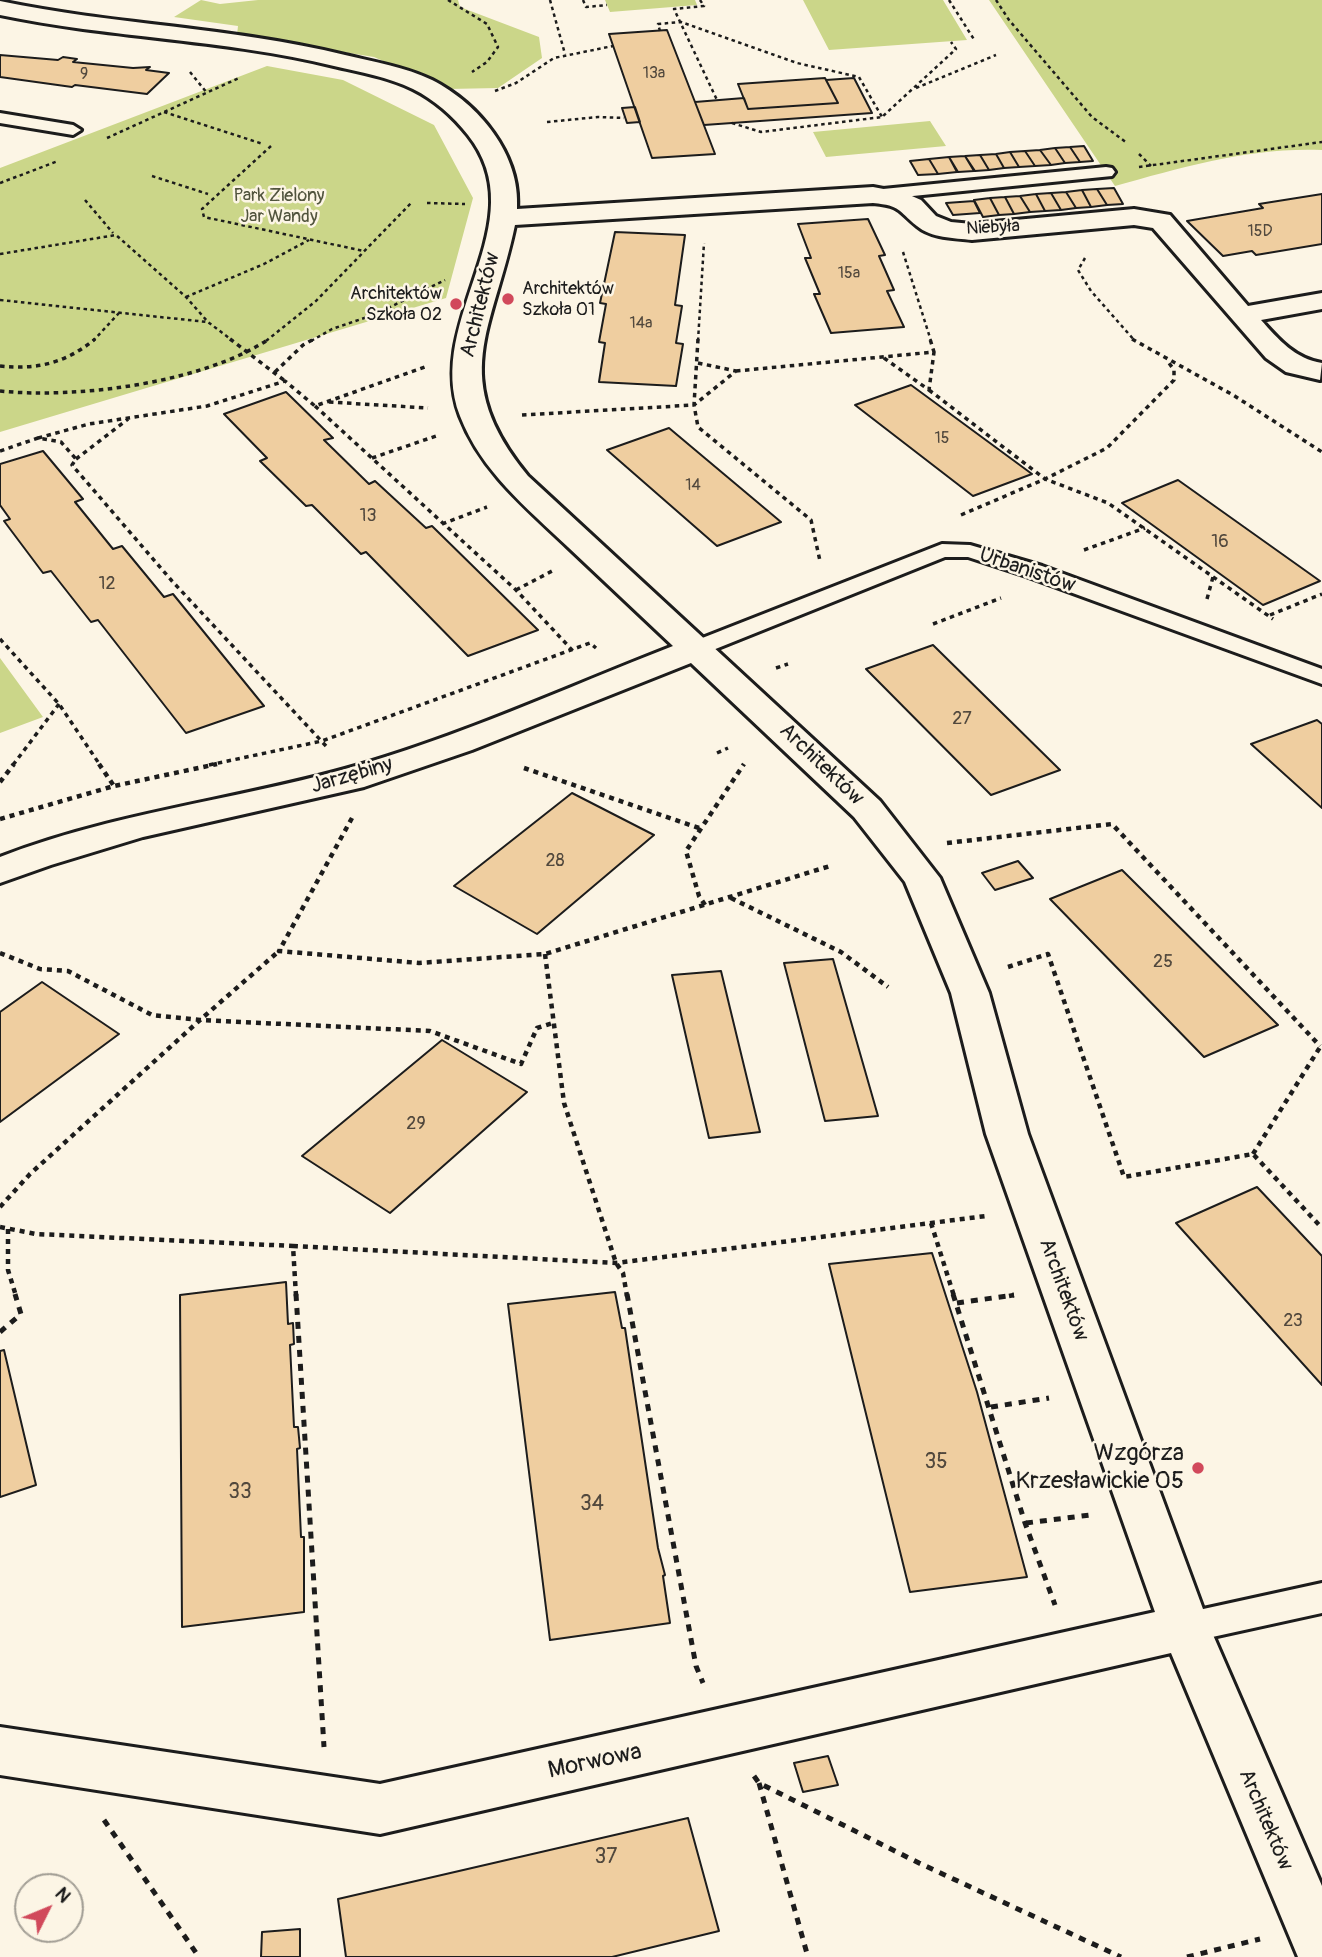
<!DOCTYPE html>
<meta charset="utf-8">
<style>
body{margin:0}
#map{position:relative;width:1322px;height:1957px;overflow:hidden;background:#fcf5e5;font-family:Pangolin,sans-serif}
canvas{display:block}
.north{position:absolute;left:14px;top:1873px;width:70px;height:70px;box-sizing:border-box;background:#fcf5e5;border:2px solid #a29e95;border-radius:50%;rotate:47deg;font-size:19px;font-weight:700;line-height:28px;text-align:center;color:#1c1c1c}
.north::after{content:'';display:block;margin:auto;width:24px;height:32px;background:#d1495b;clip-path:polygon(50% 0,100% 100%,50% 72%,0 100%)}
</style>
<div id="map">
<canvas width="1322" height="1957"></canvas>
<div class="north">N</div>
</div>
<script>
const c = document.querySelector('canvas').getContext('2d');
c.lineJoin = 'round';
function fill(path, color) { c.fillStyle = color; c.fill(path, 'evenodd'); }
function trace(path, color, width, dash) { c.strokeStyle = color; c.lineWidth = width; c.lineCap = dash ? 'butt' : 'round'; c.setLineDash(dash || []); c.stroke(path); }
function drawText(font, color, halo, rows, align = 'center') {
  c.font = font + ' Pangolin,sans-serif'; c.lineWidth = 5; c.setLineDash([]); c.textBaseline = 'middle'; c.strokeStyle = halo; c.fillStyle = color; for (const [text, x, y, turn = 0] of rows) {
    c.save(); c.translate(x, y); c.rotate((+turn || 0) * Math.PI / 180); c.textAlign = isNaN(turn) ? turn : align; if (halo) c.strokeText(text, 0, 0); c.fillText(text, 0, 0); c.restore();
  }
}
const green = new Path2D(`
 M201,0L220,4L258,0H458L460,7L539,37L542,58L498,88L448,89L374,57L237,35L238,26L174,17Z
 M605,0H695L697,5L610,12Z
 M803,0H943L967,40L829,50Z
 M989,0H1322V150C1251,147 1183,167 1115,186Z
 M267,66L343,80L434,125L473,198L446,298L0,432V168Z
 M930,121L946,146L826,157L813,132Z
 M0,658L43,717L0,733Z`);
const building = new Path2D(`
 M667,30L695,102L715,154L652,158L609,34Z
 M0,55L58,60L63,57L77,59L73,62L133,68L150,67L146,70L169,73L147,94L75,85L72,87L0,77Z
 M825,78L838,103L748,109L738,84Z
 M854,78L872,113L704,125L695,102L744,98L748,109L838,103L826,80Z
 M635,107L640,122L627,123L622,108Z
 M1084,146L1093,161L1080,162L1070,147Z
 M1070,147L1080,162L1065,163L1055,148Z
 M1055,148L1065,163L1051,165L1040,150Z
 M1040,150L1051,165L1035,166L1025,151Z
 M1025,151L1035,166L1019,167L1010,152Z
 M1010,152L1019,167L1004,168L996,154Z
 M996,154L1004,168L989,170L980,155Z
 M980,155L989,170L975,171L965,156Z
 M965,156L974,171L958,172L949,157Z
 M949,157L957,172L938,174L929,159Z
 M929,159L938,174L918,175L910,161Z
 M1114,188L1123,204L1107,205L1097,189Z
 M1097,189L1107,205L1091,207L1082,190Z
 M1082,190L1091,207L1076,208L1066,192Z
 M1066,192L1076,208L1061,210L1051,193Z
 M1051,193L1061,210L1045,211L1036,194Z
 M1036,194L1045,211L1030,212L1020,196Z
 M1322,194V244L1256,255L1252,251L1223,256L1187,221L1263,208L1259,204Z
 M1020,196L1030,212L1014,214L1005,197Z
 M1005,197L1014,214L999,215L990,198Z
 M990,198L999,215L983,217L974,200Z
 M974,201L980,213L953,215L946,203Z
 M868,219L885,255L879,256L894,290L887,291L904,327L831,333L814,294H820L805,258H811L798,224Z
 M615,232L685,235L675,305L682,306L676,343L683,344L676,386L599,382L605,343L599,342L606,304L600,303Z
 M911,385L1032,474L973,496L855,405Z
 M286,392L333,438L324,440L369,484L375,481L426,528L432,526L538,630L468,656L366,552L361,554L312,505L306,506L260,461L267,458L224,414Z
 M669,428L781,522L717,546L607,450Z
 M43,451L83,499L75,502L113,549L122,546L164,597L173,594L264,706L186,733L98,620L91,622L51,571L43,573L4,521L10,519L0,505V464Z
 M1178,480L1320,581L1263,605L1122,503Z
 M933,645L1060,770L991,795L866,669Z
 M1317,720L1322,724V808L1251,744Z
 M572,793L654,835L537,934L454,886Z
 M1018,861L1033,878L995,890L982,873Z
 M1122,870L1278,1025L1204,1057L1050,899Z
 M833,959L878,1116L825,1121L784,963Z
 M721,971L760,1132L709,1138L672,975Z
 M42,982L119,1034L0,1122V1012Z
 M442,1040L527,1092L390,1213L302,1156Z
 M1257,1187L1322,1256V1385L1176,1223Z
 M932,1253L977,1392L1027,1577L910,1592L829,1264Z
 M286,1282L288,1324L293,1323L294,1344L290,1345L294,1427H298L300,1448L297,1449L301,1537H304V1612L182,1627L180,1295Z
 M615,1292L622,1328H625L658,1548L665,1575L663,1576L670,1623L550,1640L508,1304Z
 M4,1350L36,1485L0,1497V1351Z
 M828,1756L838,1785L803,1792L794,1763Z
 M688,1818L719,1931L612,1957H346L338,1899Z
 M300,1929V1957H261L262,1932Z`);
const pathFar3 = new Path2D(`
 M448,0L487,24L498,47L487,62L472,72
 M550,0L565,54
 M583,0L586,7L607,5
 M700,0L704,6L674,9L717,100
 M949,0L975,41
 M996,0L1009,20L1092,117L1127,143
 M660,31L658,24L681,22L797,63L859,77L882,117
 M190,72L207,93
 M916,88L996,55
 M495,91L516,83L554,58L613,46
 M164,112L263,144
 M547,122L598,117L624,118
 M732,123L761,132L882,117L956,49L951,42
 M107,138L239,78
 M271,146L202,209L204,217L364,251
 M1139,154L1151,166
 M1139,167L1322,142
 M152,176L208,194
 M0,183L58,161
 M85,200L113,233
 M427,203L465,204
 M903,252L931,341
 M0,254L116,235L186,297L208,322L233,341
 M1085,258L1078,270L1091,291L1135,341
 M186,297L264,264L309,240
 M0,300L207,322
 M93,341L119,313
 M266,341L316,301L412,202
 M311,341L332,329L376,314L445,280
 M698,341L704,243`);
const pathFar2 = new Path2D(`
 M230,339L285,381
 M1132,339L1233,395L1322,452
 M884,358L929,390L934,352
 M698,363L736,371L694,405L698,427L811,520L820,561
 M0,366C37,370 66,363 95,339
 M736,371L934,352L930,339
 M275,372L303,345L314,339
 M929,390L1045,479L1108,503L1273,619
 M0,391C77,399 203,383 269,339
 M329,402L428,408
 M315,406L516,590L573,651
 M522,415L694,405L698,339
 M0,451L38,438
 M372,458L439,435
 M76,459L128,419
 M961,515L1045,479L1107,448L1174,380V370L1169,363H1173
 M442,524L487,507
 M1084,550L1145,528
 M516,590L554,570
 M1207,599L1213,577
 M1270,615L1322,594
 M933,624L1001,598
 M0,639L59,704L100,765
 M776,668L788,664
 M326,746L172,581L72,465L76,459L61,442L38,438L89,424L207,406L285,381L315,406L425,367
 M717,753L728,748
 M13,765L59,704
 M209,765L322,741L590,643L596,648`);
const pathFar1 = new Path2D(`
 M99,764L114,786
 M524,768L699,828
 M0,782L14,764
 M352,818L279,951L419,963L545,954L830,866
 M0,819L114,786L217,764
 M947,843L1112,824L1320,1046
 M731,898L841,952L888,987
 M705,905L699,896L686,851L744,764
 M0,953L40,969L68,971L152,1015L200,1020L279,951
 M545,954L564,1103L616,1263L623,1273L627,1296
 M1008,967L1048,954L1124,1177L1253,1154L1322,1228
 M1253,1154L1322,1044
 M0,1207L30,1174L200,1020L430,1031L521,1064L537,1028L553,1023
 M931,1223L954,1296
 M0,1227L36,1234L293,1246
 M8,1229V1270L16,1296
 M296,1296L293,1246L616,1263L986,1216
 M1009,1296L1014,1295`);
const path = new Path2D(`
 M296,1294L324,1747
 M627,1294L696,1666L703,1683
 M953,1294L1025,1523L1055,1605
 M957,1303L1014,1295
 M0,1332L21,1314L15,1294
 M991,1407L1049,1398
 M1026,1523L1090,1515
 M754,1776L759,1783L919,1863L1121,1957
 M759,1783L808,1957
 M104,1820L199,1957
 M1187,1957L1260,1939`);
const service = new Path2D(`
 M0,113L73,125L81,130L73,135L0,123Z
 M1106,167L1112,168L1115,172L1112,176L873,200L864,195L873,190Z
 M942,544L970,545L1042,566L1322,669V684L1026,576L968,557H945L703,654H687L684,649L687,644Z
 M1322,1583V1613L1185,1643L1173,1639L1168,1628L1173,1617L1185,1613Z`);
const minor = new Path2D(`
 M0,1C114,25 232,27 345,55C374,62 405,67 432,80C479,104 521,155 517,209L873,187L905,193L921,200L936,216L951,222L972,224L1134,209L1170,215L1248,306L1322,293V309L1261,320C1278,339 1295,359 1322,363L1320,380L1286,372L1266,358L1153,228L1134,225L972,240C954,238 931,238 917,226C897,210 902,206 873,203L515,225C493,331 447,377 528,476L880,801L940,878L989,993L1028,1134L1210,1628L1322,1886V1957H1298L1171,1653L380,1834L0,1775V1727L380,1784L1155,1612L986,1134L951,993L905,882L854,817L691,663L472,750L364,787L143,837L51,865L0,883V857C113,813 230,801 345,769C457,738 565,688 673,646C638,613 603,580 568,547C527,508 481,471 460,416C423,319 538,223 468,135C453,116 435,100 413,89C388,77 360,72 334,66C224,39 110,38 0,15Z`);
const markers = [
 [508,299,7,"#d1495b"],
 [456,304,7,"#d1495b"],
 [1198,1468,7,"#d1495b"]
];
const farNumbernames = [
 ["13a",654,74],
 ["9",84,75],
 ["15D",1260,232],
 ["15a",849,274],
 ["14a",641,324],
 ["15",942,439],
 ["14",693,486]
];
const farParknames = [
 ["Park Zielony",279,196],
 ["Jar Wandy",279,217]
];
const farStreetnames = [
 ["Niebyła",993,228,-3]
];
const farPoinames = [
 ["Architektów",522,289],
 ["Szkoła 01",522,310],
 ["Architektów",442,294,"right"],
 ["Szkoła 02",442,315,"right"]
];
const numberNames = [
 ["13",368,516],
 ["16",1220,542],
 ["12",107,584],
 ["27",962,719],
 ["28",555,861],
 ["25",1163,962],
 ["29",416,1124],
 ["23",1293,1321]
];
const streetNames = [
 ["Architektów",481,305,-76],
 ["Urbanistów",1027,571,19],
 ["Architektów",821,765,44],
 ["Jarzębiny",352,776,-16],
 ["Architektów",1063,1290,70],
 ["Architektów",1265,1820,67]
];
const nearNumbernames = [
 ["35",936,1463],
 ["33",240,1493],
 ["34",592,1505],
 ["37",606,1858]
];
const nearPoinames = [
 ["Wzgórza",1184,1454],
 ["Krzesławickie 05",1184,1482]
];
const nearStreetnames = [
 ["Morwowa",595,1762,-12]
];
fill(green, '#cbd689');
fill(building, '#efcea0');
trace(building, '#1c1c1c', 2);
trace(service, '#1c1c1c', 6);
trace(minor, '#1c1c1c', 6);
trace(pathFar3, '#1c1c1c', 2.5, [3.5, 3.5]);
trace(pathFar2, '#1c1c1c', 3.5, [4.5, 4.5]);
trace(pathFar1, '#1c1c1c', 4.5, [5, 5]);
trace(path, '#1c1c1c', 5, [7, 7]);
fill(service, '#fcf5e5');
fill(minor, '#fcf5e5');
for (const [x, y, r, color] of markers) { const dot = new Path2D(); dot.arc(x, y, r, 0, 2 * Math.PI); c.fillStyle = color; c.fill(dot); trace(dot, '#fcf5e5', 2.5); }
drawText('16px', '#51483d', null, farNumbernames);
drawText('18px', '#51543d', '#fcf5e5', farParknames);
drawText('18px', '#1c1c1c', '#fcf5e5', farStreetnames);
drawText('18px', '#1c1c1c', '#fcf5e5', farPoinames, 'left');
drawText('18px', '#51483d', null, numberNames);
drawText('21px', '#1c1c1c', '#fcf5e5', streetNames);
drawText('21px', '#51483d', null, nearNumbernames);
drawText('24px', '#1c1c1c', '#fcf5e5', nearPoinames, 'right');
drawText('24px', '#1c1c1c', '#fcf5e5', nearStreetnames);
</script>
